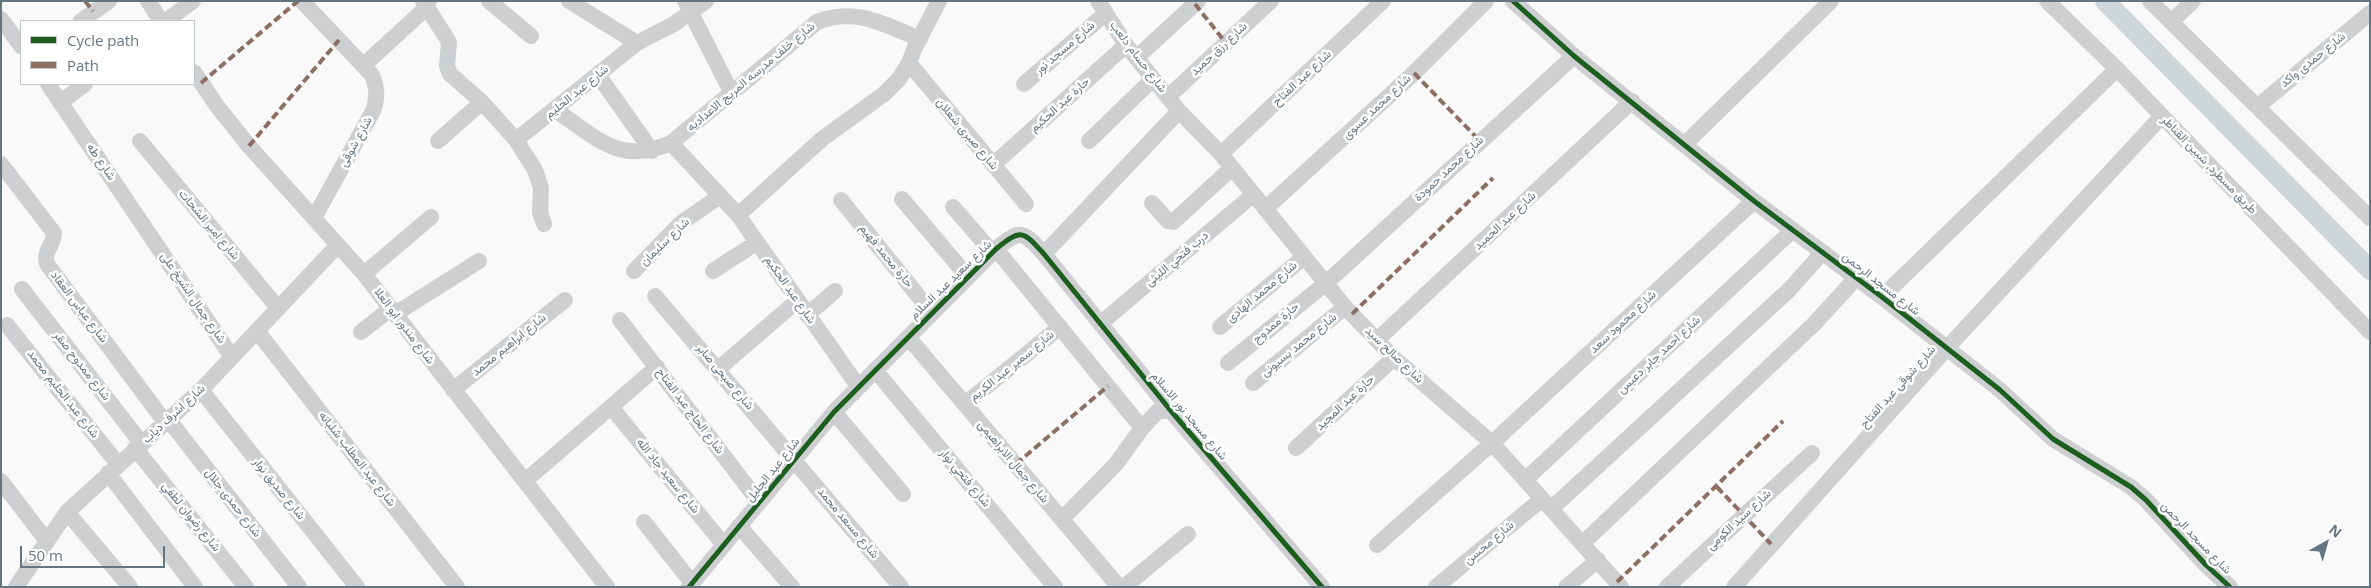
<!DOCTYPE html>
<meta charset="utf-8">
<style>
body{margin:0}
#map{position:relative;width:2371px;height:588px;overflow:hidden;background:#f9f9f9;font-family:"Open Sans",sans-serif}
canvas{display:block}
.frame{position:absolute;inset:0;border:2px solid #657683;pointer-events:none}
.legend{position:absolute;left:20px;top:20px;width:175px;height:65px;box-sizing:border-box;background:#fff;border:1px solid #c1c8cd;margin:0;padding:6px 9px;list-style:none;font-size:15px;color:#657683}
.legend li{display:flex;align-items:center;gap:10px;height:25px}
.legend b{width:25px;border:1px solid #c1c8cd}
.north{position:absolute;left:2301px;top:518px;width:50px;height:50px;-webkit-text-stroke:4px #fff;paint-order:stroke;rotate:38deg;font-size:14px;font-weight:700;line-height:20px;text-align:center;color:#657683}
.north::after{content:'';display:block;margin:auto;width:18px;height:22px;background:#657683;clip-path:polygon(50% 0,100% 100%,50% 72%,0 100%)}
.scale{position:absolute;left:20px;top:546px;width:145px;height:22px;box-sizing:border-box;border:2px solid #657683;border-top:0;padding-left:6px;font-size:15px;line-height:18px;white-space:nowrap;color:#657683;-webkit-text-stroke:4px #fff;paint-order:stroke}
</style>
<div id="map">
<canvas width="2371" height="588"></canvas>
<div class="frame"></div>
<ul class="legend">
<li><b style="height:6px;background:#1b5e20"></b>Cycle path</li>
<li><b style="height:6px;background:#8d6e63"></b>Path</li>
</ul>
<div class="north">N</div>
<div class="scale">50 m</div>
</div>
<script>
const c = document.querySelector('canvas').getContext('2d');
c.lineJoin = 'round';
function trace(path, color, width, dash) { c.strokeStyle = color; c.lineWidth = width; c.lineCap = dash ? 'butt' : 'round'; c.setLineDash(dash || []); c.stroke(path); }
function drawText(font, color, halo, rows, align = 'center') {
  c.font = font + ' "Open Sans",Vazirmatn,sans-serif'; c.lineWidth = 5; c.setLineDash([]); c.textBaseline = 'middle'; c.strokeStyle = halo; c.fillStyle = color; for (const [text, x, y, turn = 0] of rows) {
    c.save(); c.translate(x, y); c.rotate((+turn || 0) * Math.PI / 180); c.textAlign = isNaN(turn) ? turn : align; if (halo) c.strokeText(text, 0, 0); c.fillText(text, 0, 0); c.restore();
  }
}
const canal = new Path2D(`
 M2105,1L2370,270`);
const minor = new Path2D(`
 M148,1L161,21
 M302,1L372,75C377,88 378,97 373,111L314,218
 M423,1L449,42L447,66L450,74L482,102L516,140L535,170L541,188L540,212L544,224
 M489,1L531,36
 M569,1L637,43
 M685,1L732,94
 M1098,1L1126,45L1179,111L1221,154L1345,307L1394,358L1492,443L1621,587
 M1513,1L1574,56L1754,201L1882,297L2000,390L2053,439L2131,487L2146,500L2206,565L2230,587
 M2047,1L2117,69L2370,332
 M2150,1L2370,218
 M1,19L21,46
 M81,21L109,1
 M166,21L193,1
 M2171,22L2193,1
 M1136,58L1198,1
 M909,63L1026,204
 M364,65L426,8L429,1
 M194,72L217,106L249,146L364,274L607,587
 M598,75L652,151
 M48,84L232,357
 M1024,84L1106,13
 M1168,97L1271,1
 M61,102L85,84
 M2257,107L2370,13
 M555,110C597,137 618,166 671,143L738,215L858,386
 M516,140L637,43L674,24L706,1
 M140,141L278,308
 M438,141L482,102
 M1089,141L1153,79
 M671,143L817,22C856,7 883,24 920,39
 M1685,144L1831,1
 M1221,154L1383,1
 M1,164L54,233C54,245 43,251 47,264L165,422
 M993,165L1126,45
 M902,199L968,277
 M841,200L932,313
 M1152,203L1168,221L1173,222L1232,168
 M953,207L993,253
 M1265,209L1414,73L1486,1
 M738,215L822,139L884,94L899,79L909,63L915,47L939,1
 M996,249L1142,428
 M1044,254L1179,111
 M634,271L681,223L720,196
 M713,271L756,243
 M364,274L431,217
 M22,289L142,444
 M655,296L901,587
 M1882,297L2117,69
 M395,314L479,261
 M807,315L835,291
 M620,320L759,502
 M1101,323L1253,195
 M7,325L118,464
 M1220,327L1304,257
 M257,331L457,587
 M361,332L390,309
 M908,337L1119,587
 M1377,340L1632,101
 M1228,363L1325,284L1574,56
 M718,369L797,301
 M875,370L1055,587
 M1253,383L1345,307
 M201,390L357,587
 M453,390L565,300
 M965,404L1060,327
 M611,407L724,545
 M834,412L903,494
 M168,419L299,587
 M135,448L246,587
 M1296,448L1394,358
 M108,473L195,587
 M1525,480L1793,230
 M1,481L46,540
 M525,481L657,367
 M1551,509L1789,290L1823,252
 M67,512L130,587
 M1062,519L1116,464L1142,428L1158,411H1171
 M644,522L692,583
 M739,526L792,587
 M1583,543L1814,324L1857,277
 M1377,545L1492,443L1754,201
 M16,587L67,512L201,390L338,245
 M689,587L834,412L996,249C1022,228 1023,231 1044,254L1171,411L1322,587
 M1124,587L1188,534
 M1436,587L1542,499
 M1566,587L1598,560
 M1667,587L1812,453
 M1734,587L1947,348L2162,116`);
const quiet = new Path2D(`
 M85,1L93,11
 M1195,4L1226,43
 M1414,73L1480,141
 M201,83L298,1
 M249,146L339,40
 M1352,314L1493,178
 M1016,464L1108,386
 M1717,487L1771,544
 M1617,582L1783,421`);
const cycleway = new Path2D(`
 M1513,1L1574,56L1754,201L1882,297L2000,390L2053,439L2131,487L2146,500L2206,565L2230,587
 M689,587L834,412L996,249C1022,228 1023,231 1044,254L1171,411L1322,587`);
const streetNames = [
 ["شارع مسجد نور",1065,48,-41],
 ["شارع رزق حميد",1219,49,-43],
 ["شارع حسام دلعب",1138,57,53],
 ["شارع حمدى واكد",2313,60,-39],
 ["شارع خلف مدرسه المريج الاعداديه",751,77,-40],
 ["شارع عبد الفتاح",1302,78,-43],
 ["شارع عبد الحليم",577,92,-39],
 ["حارة عبد الحكيم",1060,105,-42],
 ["شارع محمد عسوى",1377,107,-43],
 ["شارع صبرى شعلان",967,134,50],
 ["شارع شوقى",356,142,-61],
 ["شارع طه",101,162,56],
 ["طريق مسطرد, شبين القناطر",2209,165,46],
 ["شارع محمد حمودة",1449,169,-43],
 ["شارع عبد الحميد",1505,221,-43],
 ["شارع امير الشحات",209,225,50],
 ["شارع سليمان",665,242,-44],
 ["حارة محمد فهيم",886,256,51],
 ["درب فتحي الليثى",1177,259,-40],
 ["شارع سعيد عبد السلام",951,280,-44],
 ["شارع مسجد الرحمن",1881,284,38],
 ["شارع عبد الحكيم",790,290,55],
 ["شارع محمد الهادى",1262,292,-40],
 ["شارع جمال الشيخ على",193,298,56],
 ["شارع عباس العقاد",79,307,53],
 ["شارع محمود سعد",1623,322,-43],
 ["حارة ممدوح",1276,323,-40],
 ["شارع مندور ابو العلا",404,326,53],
 ["شارع ابراهيم محمد",509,345,-39],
 ["شارع محمد بسيونى",1299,345,-39],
 ["شارع صالح سيد",1394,355,44],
 ["شارع احمد جابر دعبس",1659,355,-43],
 ["شارع ممدوح صقر",82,366,52],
 ["شارع سمير عبد الكريم",1012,366,-39],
 ["شارع صبحى صابر",725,377,50],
 ["شارع شوقى عبد الفتاح",1898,387,-48],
 ["شارع عبد الحليم محمد",63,394,52],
 ["حارة عبد المجيد",1345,403,-43],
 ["شارع الحاج عبد الفتاح",690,411,53],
 ["شارع اشرف دياب",174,414,-43],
 ["شارع مسجد نور الاسلام",1189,416,50],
 ["شارع عبد المطلب شلبانه",357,459,52],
 ["شارع جمال الابراهيمى",1013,462,50],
 ["شارع عبد الجليل",773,470,-51],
 ["شارع سعيد جاد الله",668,476,51],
 ["شارع فتحي نوار",965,478,50],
 ["شارع صديق نوار",279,489,51],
 ["شارع حمدى جلال",233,503,52],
 ["شارع رضوان لطفي",191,517,51],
 ["شارع سيد الكومى",1739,520,-43],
 ["شارع مسعد محمد",848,523,50],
 ["شارع مسجد الرحمن",2196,538,46],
 ["شارع محسن",1489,543,-40]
];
trace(canal, '#ced6d9', 20);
trace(minor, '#cecfd0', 16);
trace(quiet, '#8d6e63', 4, [8, 4]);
trace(cycleway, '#1b5e20', 5);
drawText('12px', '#657683', '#fff', streetNames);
</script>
